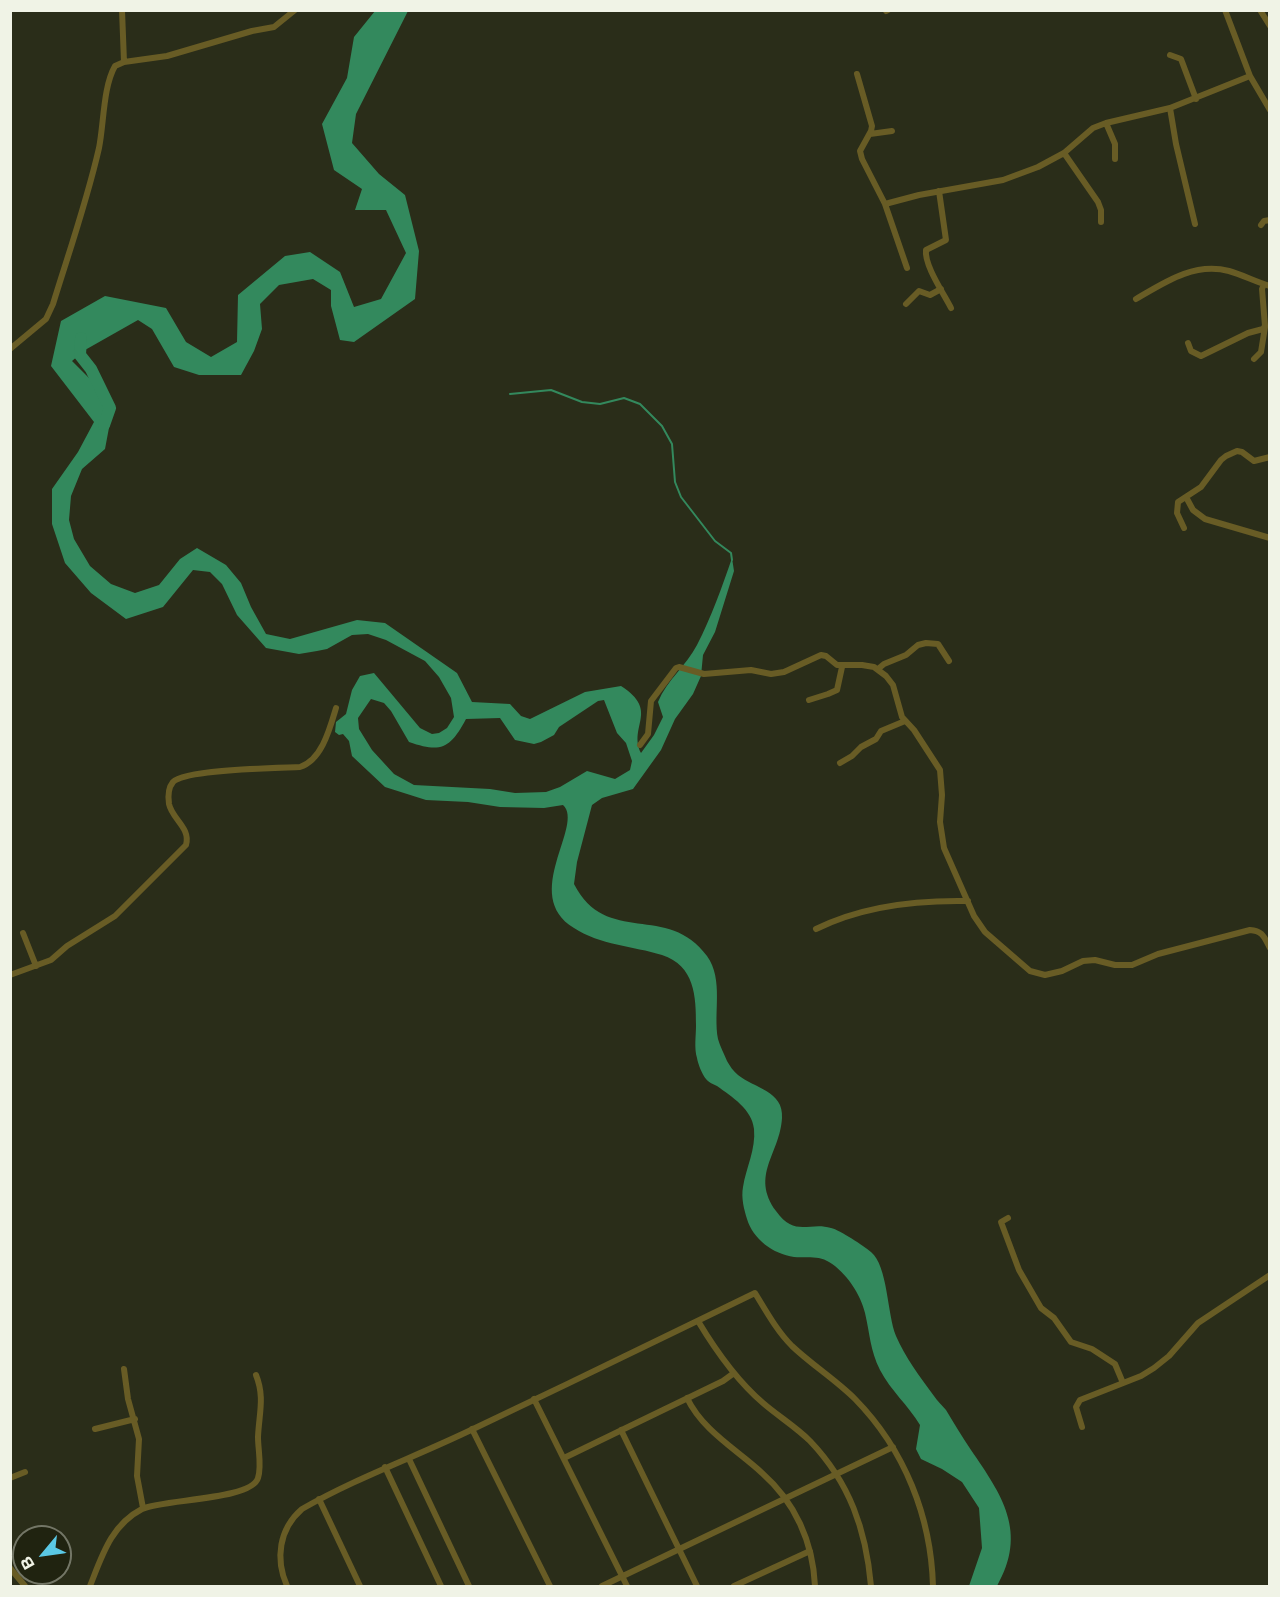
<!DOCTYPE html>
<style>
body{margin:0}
#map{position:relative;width:1280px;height:1597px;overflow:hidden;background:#2a2d19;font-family:Montserrat,sans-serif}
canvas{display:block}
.frame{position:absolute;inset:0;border:12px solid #f0f3e6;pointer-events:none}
.north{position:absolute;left:12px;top:1525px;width:60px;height:60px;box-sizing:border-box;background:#202310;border:2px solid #737666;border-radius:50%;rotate:241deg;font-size:16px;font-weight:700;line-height:24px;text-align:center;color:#f0f3e6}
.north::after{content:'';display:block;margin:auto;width:21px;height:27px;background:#5ac8e5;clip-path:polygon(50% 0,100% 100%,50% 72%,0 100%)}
</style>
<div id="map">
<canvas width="1280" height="1597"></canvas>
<div class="frame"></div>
<div class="north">B</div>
</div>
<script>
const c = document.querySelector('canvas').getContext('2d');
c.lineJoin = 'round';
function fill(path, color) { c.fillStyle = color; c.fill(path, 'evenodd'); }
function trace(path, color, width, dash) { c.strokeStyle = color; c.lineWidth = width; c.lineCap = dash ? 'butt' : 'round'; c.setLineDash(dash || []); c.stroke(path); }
const water = new Path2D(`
 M375,11H408L356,114L352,143L379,174L405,195L419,251L415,299L354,342L340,340L331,306V290L313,279L279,285L260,304L262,329L254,351L241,375H199L174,367L152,329L138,320L85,350L72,361L99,388L111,417L105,449L82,469L71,496L69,520L74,539L90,566L111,584L135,593L159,585L180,559L197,548L226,565L241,583L251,607L266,634L290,639L357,620L385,623L457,673L472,702L510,704L521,716L530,719L585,692L621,686C660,711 628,726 641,753L654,735L663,717L658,702C667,680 686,666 697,645C711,618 722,587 732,558L734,571L715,632L703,655L701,676L693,694L675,719L661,750L633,789L602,798L592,805L577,862L574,884C606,947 668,902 707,956C724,980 713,1012 718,1039C720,1046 724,1054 727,1061C730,1066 733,1071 738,1075C754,1088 784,1091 782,1118C780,1154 750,1175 776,1211C795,1238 810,1221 831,1228C840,1230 864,1246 871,1252C888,1266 887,1314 896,1336C905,1357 920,1377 934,1396C937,1401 942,1405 946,1410C954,1423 962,1437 971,1450C1002,1495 1028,1532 997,1586H969L982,1548L979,1508L962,1482L942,1469L921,1459L916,1449L920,1425C908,1405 891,1391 880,1370C870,1350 870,1334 865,1313C861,1295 846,1272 829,1262C819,1255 805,1258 794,1257C773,1254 753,1239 747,1219C744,1209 741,1198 743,1187C746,1168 756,1149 754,1129C752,1109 732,1097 717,1086C713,1084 708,1082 706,1079C702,1074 698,1064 697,1058C694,1048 696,1036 696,1026C696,996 695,966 662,955C633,946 600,945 574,928C520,895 585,825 563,805L544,808L500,807L468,802L426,800L385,787L352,756L349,741L343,734L339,735L335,732L336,722L346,714L352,690L360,676L374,673L420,728L432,734L439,733L447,728L454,717L451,698L439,677L425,661L386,640L368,634L352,635L327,649L317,651L299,654L266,648L237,615L222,584L210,572L193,570L163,607L126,619L91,593L65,563L52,524V489L78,452L94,422L51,366L61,321L105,296L166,308L186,342L211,357L237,342L238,295L285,256L310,252L340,272L354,307L381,299L406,253L386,210H355L362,189L334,170L322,124L347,78L354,37ZM371,699L384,703L391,711L409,742C441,753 450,749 466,719L500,718L515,740L534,744L541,742L554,735L559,727L598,701L604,700L617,733L626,743L632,761L630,770L615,779L587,771L560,787L546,792L515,793L490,789L414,785L394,774L372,750L359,729L358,718Z`);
const stream = new Path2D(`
 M510,394L551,390L582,402L600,404L624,398L640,404L662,426L672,444L675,482L681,497L715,541L731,553L732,560`);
const river = new Path2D(`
 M81,338L80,355L91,369L110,408L104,425`);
const minor = new Path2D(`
 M122,10L124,62
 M1225,10L1250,76L1270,110
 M1260,10L1270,26
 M886,11L888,10
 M1170,55L1181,59L1196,99
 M857,74L872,126L871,131L860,151L862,159L885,204L907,268
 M1170,108L1176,144L1195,224
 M1106,123L1115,144V159
 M870,134L892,131
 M1064,153L1098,202L1101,210V222
 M939,191L946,240L926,250C924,265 944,294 951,308
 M885,204L919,195L1003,180L1038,167L1064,153L1093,128L1106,123L1170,108L1250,76
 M1261,225L1264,221L1270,220
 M1136,299C1165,282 1194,262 1229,271C1243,275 1256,282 1270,286
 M906,304L919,291L930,295L941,289
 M1188,343L1191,351L1201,356L1248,333L1263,329L1265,326L1262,289L1264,284
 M10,349L46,319L53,304C69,252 87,201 99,148C104,123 103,87 115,66L124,62L167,56L252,31L274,27L295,10
 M1254,359L1261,352L1265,327
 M1186,497L1193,510L1205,519L1270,538
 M1184,528L1177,513L1178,502L1201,487L1221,460L1226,456L1237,451L1242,452L1254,461L1270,457
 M878,669L884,664L906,655L918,645L926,643L938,644L949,661
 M809,700L828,694L837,690L842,667
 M640,745L648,734L651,701L676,668L679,667L704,674L751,670L771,674L784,672L821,655L826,656L837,665H862L874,667L886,676L893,685L902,717L914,730L940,770L942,795L940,822L944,848L974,916L985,932L1030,971L1045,975L1062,971L1083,961L1095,960L1115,965H1132L1158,954L1250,930C1263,931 1264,937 1270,948
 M840,763L852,756L861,747L876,739L881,731L905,721
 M816,929C862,906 917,900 968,901
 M23,933L36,966
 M10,975L51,960L67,946L115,916L186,845C191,828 172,819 169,804C168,797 168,788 173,782C185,769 279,768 300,767C322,760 330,728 336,708
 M1008,1218L1001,1222L1019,1270L1041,1308L1054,1318L1071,1342L1092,1349L1115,1364L1123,1383
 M698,1321C716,1351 736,1380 763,1403C778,1416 796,1427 810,1441C850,1483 866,1530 871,1586
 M124,1369L128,1399L139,1439L137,1476L143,1508
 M687,1398C703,1431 736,1449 762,1473C795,1502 813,1542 815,1586
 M534,1399L627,1586
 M1082,1427L1076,1407L1080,1400L1141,1376L1154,1368L1169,1356L1198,1323L1270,1275
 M95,1429L135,1419
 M472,1429L550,1586
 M621,1430L697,1586
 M564,1458L723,1381L734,1373
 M409,1459L469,1586
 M385,1467L441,1586
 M10,1478L25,1472
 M319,1499L360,1586
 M10,1568L25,1586
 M90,1586C102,1556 111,1525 142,1509C162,1499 252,1500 258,1478C262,1466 258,1450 258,1437C259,1414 265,1397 256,1375
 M287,1586C275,1559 279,1529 302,1509C356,1478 415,1457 471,1430C566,1385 660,1339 755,1293C766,1311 777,1331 792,1346C812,1365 836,1380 855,1399C905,1450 931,1517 933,1586
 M602,1586L893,1447
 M734,1586L810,1551`);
fill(water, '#33895d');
trace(stream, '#33895d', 2);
trace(river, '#33895d', 12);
trace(minor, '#685c25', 6);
</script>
